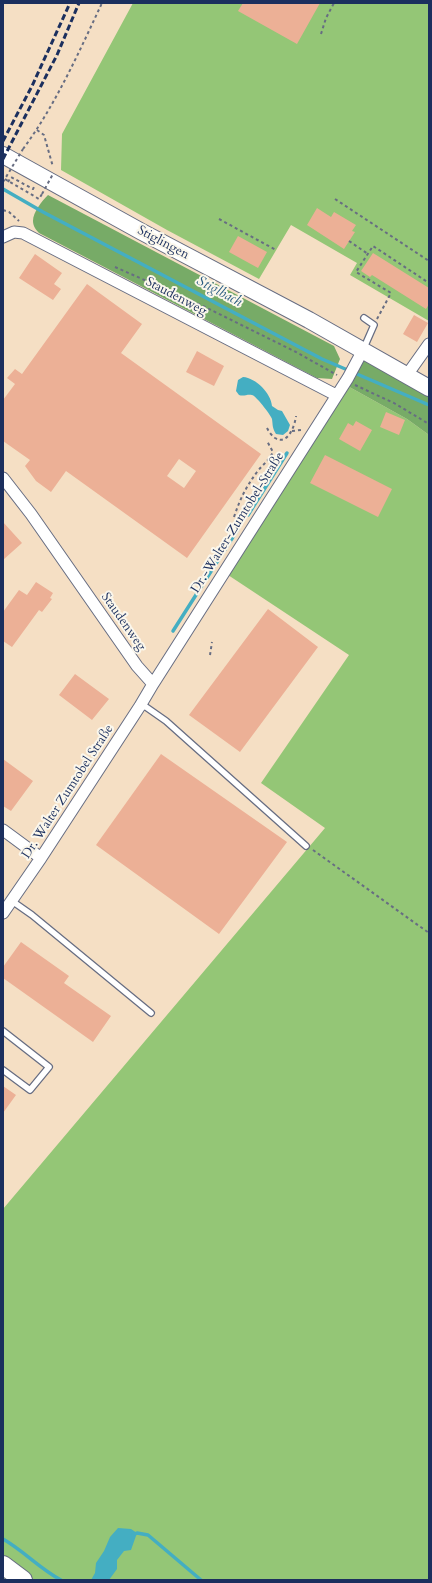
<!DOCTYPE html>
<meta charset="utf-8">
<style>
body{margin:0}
#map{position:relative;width:432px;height:1583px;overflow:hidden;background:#f5dfc4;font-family:Cardo,serif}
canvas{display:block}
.frame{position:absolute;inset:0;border:4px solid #1b2f5e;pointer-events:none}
</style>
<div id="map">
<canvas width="432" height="1583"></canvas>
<div class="frame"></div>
</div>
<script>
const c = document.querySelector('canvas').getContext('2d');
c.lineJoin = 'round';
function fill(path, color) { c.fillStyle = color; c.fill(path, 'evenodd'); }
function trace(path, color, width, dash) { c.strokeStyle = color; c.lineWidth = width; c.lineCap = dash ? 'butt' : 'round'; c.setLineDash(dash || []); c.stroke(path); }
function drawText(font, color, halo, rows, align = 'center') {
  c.font = font + ' Cardo,serif'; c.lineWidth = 4; c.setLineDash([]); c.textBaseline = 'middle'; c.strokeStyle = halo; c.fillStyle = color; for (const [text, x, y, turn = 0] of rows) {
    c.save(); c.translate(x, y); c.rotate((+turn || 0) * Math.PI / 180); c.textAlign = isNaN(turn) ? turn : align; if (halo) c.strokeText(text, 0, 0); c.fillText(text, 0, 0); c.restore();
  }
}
const green = new Path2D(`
 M133,3H429V321L350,275L357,263L291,225L259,279L167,230L61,170L62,134Z
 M344,384L407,419L429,435V1580H3V1209L325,828L261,783L349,655L225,573Z`);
const forest = new Path2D(`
 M48,195L334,346L340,359L332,379L317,378L39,233C36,230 33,226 33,221C33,212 42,201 48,195Z
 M363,352L429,395V435L407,419L344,384Z`);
const water = new Path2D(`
 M243,377C256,378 271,393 272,406L278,410L282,411L290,425L288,431L283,435L276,434C272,427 273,426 272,419C271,415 258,399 254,396C249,393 244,397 239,395L236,391L238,380Z
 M118,1528L131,1529L137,1533L131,1550L124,1551L117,1560V1569L109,1580H91L95,1573L96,1563L104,1551L110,1537Z`);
const stream = new Path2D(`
 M3,189L43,212L322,359L429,405
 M248,515L287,453
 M173,631L238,529
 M133,1535L137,1533L148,1535L201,1580
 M3,1539C24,1551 40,1569 61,1580`);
const building = new Path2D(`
 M243,3H320L297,44L238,11Z
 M317,208L331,217L334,212L356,225L352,231L355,232L344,249L307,225Z
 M238,236L267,252L258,268L229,252Z
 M373,253L429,288V304L426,309L372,275L370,277L361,271Z
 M35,254L62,273L54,284L61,289L53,300L19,278Z
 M87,284L142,324L121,353L261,454L187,558L66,471L51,492L36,481L25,466L30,460L3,441V400L15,384L7,378L15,369L22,374ZM179,459L196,471L184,488L167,476Z
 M414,315L428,323L417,342L403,334Z
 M197,351L224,366L214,386L186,372Z
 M386,412L405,420L399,435L380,427Z
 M356,421L372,430L360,451L339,439L348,423L353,426Z
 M325,455L392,489L378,517L310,483Z
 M3,522L22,543L3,560Z
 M36,582L53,593L50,598L52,599L42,612L39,610L12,647L3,641V612L19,590L27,595Z
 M268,609L318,647L240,752L189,715Z
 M75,674L109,699L92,720L59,695Z
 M161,754L287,842L219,934L96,845Z
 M3,759L33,781L11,811L3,806Z
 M21,942L69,976L64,983L111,1016L93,1042L3,978V967Z
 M3,1086L16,1095L3,1113Z`);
const path = new Path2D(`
 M321,34L326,18L334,3
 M37,130L44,135L53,167
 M23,149C55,106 79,52 102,3
 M5,179L39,199L42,194
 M8,182L11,177L33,189L34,187
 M335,199L429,261
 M3,210L9,212L19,221
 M219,219L276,250
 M349,241L368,254
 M115,267L201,305L296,352L337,375
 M377,319L391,293L356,272L373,246L429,283
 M355,385L394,403L429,424
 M267,428C269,432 272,436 275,438C288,446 295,425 296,416
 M292,431L301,430
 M234,517C240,499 246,487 257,472C263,464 269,461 273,452L267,441
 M210,655L212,642
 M313,850L429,933`);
const lane = new Path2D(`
 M363,350L374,325L364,318
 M140,706L146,707L166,721L306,846
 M12,901L32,915L151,1013
 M3,1031L49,1067L30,1090L3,1070`);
const street = new Path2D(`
 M3,237L14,232L23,233L336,395
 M407,375L429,344
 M3,478L31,514L137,666L153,684
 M3,830L41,858
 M3,913L41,858L140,706L153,684L348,378L363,350`);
const secondary = new Path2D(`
 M3,155L142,232L309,320L429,388`);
const primary = new Path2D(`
 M3,1565L23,1580`);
const rail = new Path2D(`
 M3,141L32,86L70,3
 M3,159L57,55L79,3`);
const pathBridge = new Path2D(`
 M3,182L23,149
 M42,194L53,174`);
const streetNames = [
 ["Stiglingen",163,243,28],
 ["Staudenweg",176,297,28],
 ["Dr.-Walter-Zumtobel-Straße",238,523,-58],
 ["Staudenweg",123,622,55],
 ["Dr. Walter Zumtobel Straße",68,792,-57]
];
const waterNames = [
 ["Stiglbach",219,292,28]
];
fill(green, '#94c676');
fill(forest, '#77ab67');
fill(water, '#44aec2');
trace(stream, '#44aec2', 3.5);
fill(building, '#ecb096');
trace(lane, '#676d82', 8);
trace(street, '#676d82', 13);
trace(secondary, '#676d82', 18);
trace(primary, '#676d82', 20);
trace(path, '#676d82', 2, [3, 3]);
trace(lane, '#fff', 5.5);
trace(street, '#fff', 11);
trace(secondary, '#fff', 16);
trace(primary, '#fff', 18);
trace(rail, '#1b2f5e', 3, [6, 3]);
trace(pathBridge, '#676d82', 2, [3, 3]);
drawText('13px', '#1b2f5e', '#fbf7ec', streetNames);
drawText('italic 14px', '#295b81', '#fbf7ec', waterNames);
</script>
